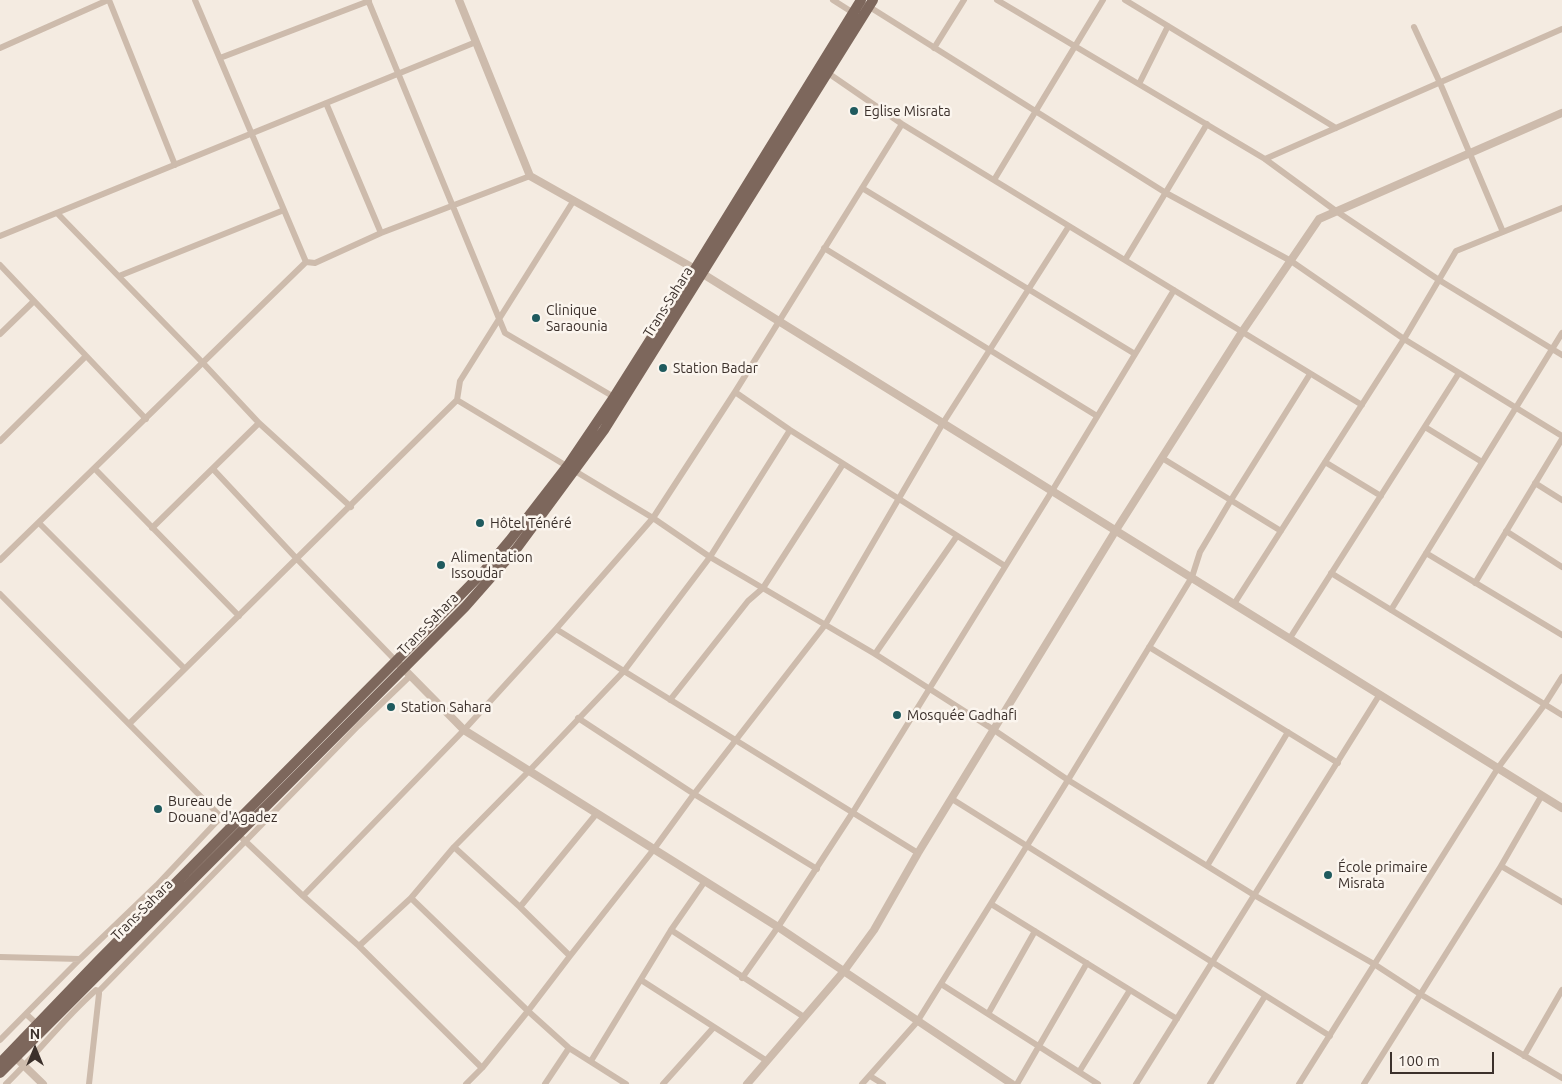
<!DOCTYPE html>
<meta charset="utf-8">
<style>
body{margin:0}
#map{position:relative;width:1562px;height:1084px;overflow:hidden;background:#f4ebe1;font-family:Ubuntu,sans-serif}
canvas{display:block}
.north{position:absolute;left:10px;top:1024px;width:50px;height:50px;-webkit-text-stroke:4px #fbf5ee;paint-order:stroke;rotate:0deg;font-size:14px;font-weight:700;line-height:20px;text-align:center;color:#3b302b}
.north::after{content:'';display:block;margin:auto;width:18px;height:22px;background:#3b302b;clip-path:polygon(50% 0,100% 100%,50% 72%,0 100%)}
.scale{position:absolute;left:1390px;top:1052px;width:104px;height:22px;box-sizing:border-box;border:2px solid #3b302b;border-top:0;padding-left:6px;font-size:15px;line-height:18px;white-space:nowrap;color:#3b302b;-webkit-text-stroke:4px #fbf5ee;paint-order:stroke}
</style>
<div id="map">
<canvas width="1562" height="1084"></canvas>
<div class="north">N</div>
<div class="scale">100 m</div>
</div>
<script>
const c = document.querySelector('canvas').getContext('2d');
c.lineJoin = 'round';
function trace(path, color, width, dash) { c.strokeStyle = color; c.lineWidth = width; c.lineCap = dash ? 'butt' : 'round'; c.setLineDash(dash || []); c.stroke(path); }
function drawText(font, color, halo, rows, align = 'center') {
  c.font = font + ' Ubuntu,sans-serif'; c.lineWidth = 5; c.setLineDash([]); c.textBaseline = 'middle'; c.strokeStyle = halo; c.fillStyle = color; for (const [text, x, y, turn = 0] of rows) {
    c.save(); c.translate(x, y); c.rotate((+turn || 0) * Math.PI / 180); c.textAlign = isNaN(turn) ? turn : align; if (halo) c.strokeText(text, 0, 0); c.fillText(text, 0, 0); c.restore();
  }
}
const minor = new Path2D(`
 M109,0L175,165
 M195,0L306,262
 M368,0L505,333L614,397
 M833,0L855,14
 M997,0L1265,159L1336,211L1439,280L1562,355
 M1125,0L1336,128
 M868,6L1166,193L1291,261L1404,339L1562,436
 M1414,27L1440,83L1503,232
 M0,48L108,0
 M934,48L964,0
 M220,58L369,1
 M828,73L902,124L1362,405
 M1139,84L1168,26
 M326,103L381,233
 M1265,159L1562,29
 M994,180L1103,0
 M862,188L1135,354
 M57,213L203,363L259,423L351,507
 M0,236L476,42
 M824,248L1097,416
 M1125,260L1207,124
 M306,262L315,263L381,233L530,176
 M0,265L146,419
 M119,276L284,210
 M0,334L34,301
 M735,392L790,430L1005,566
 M457,400L653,518L710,557L875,654L994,730L1068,780L1254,895L1374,964L1420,994L1562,1078
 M1425,427L1482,462
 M0,441L86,356
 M1162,458L1281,531
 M1325,462L1381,496
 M95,469L239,616
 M213,469L297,559L396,661
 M1535,483L1562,500
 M39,523L185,669
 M152,528L259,423
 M1506,531L1562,567
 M1426,553L1562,635
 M0,560L306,262
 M1331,573L1562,715
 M1475,583L1562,439
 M0,594L231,827
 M1234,604L1404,339L1456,251L1562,208
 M1391,610L1562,333
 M556,629L918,853
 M1290,638L1459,373
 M1149,647L1338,763
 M875,654L957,536
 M670,700L748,601L763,588L843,464
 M578,718L694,794L817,869
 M129,724L457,400L460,381L574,200
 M1542,795L1501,866L1562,902
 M952,799L1330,1036
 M243,839L303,896L359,946L482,1068
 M454,847L520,907L570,956
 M1207,866L1288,732
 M303,896L464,730L556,629L653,518L735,392L902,124
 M411,898L528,1011L569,1048L626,1084
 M991,904L1177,1019
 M520,907L597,813
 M671,930L804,1017
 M359,946L411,898L454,847L529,771L624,671L710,557L790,430
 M0,957L80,959
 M742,978L778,927L853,812L1052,491L1174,290
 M641,980L767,1061
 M941,984L1098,1084
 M99,991L358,726L410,676
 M26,1014L37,1024
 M988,1014L1035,931
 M0,1040L80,959L157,885L221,817
 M1524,1056L1562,990
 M591,1061L671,930L705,881
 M1079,1072L1130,990
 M870,1076L883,1084
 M6,1084C37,1054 63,1019 96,990L99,991V994L89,1084
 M466,1084L482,1068L528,1011L570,956L654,849L694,794L825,625L943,423L1069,226
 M545,1084L569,1048
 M663,1084L714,1027
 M862,1084L917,1022L1068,780L1192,577L1200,552L1231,500L1310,374
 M1017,1084L1087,963
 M1136,1084L1380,694
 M1210,1084L1265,996
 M1299,1084L1498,768L1545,704L1562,677
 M1364,1084L1501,866`);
const tertiary = new Path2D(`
 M459,0L530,176L695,269L1562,808
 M396,661L464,730L778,927L1012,1084
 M12,1054L43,1084
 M747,1084L844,971L874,930L918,853L1116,530L1242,332L1319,219L1562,113`);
const primary = new Path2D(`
 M0,1063L99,960L396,661L485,570L510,540L568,465L614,397L695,269L861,0
 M0,1073L465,607L517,548L604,430L873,0`);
const markers = [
 [854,111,5,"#1f5a5e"],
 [536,318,5,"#1f5a5e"],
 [663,368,5,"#1f5a5e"],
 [480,523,5,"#1f5a5e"],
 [441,565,5,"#1f5a5e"],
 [391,707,5,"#1f5a5e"],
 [897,715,5,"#1f5a5e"],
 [158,809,5,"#1f5a5e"],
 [1328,875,5,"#1f5a5e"]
];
const poiNames = [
 ["Eglise Misrata",864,111],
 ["Clinique",546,310],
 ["Saraounia",546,326],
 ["Station Badar",673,368],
 ["Hôtel Ténéré",490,523],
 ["Alimentation",451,557],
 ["Issoudar",451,573],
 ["Station Sahara",401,707],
 ["Mosquée Gadhafi",907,715],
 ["Bureau de",168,801],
 ["Douane d'Agadez",168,817],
 ["École primaire",1338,867],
 ["Misrata",1338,883]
];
const streetNames = [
 ["Trans-Sahara",668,302,-58],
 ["Trans-Sahara",428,624,-46],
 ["Trans-Sahara",142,910,-45]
];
trace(minor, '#cdbbac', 6);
trace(tertiary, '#cdbbac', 8);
trace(primary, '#7d675c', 10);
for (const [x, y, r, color] of markers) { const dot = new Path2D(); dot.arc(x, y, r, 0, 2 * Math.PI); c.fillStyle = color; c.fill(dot); trace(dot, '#fbf5ee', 2); }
drawText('14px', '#3b302b', '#fbf5ee', poiNames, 'left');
drawText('14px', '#3b302b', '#fbf5ee', streetNames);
</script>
